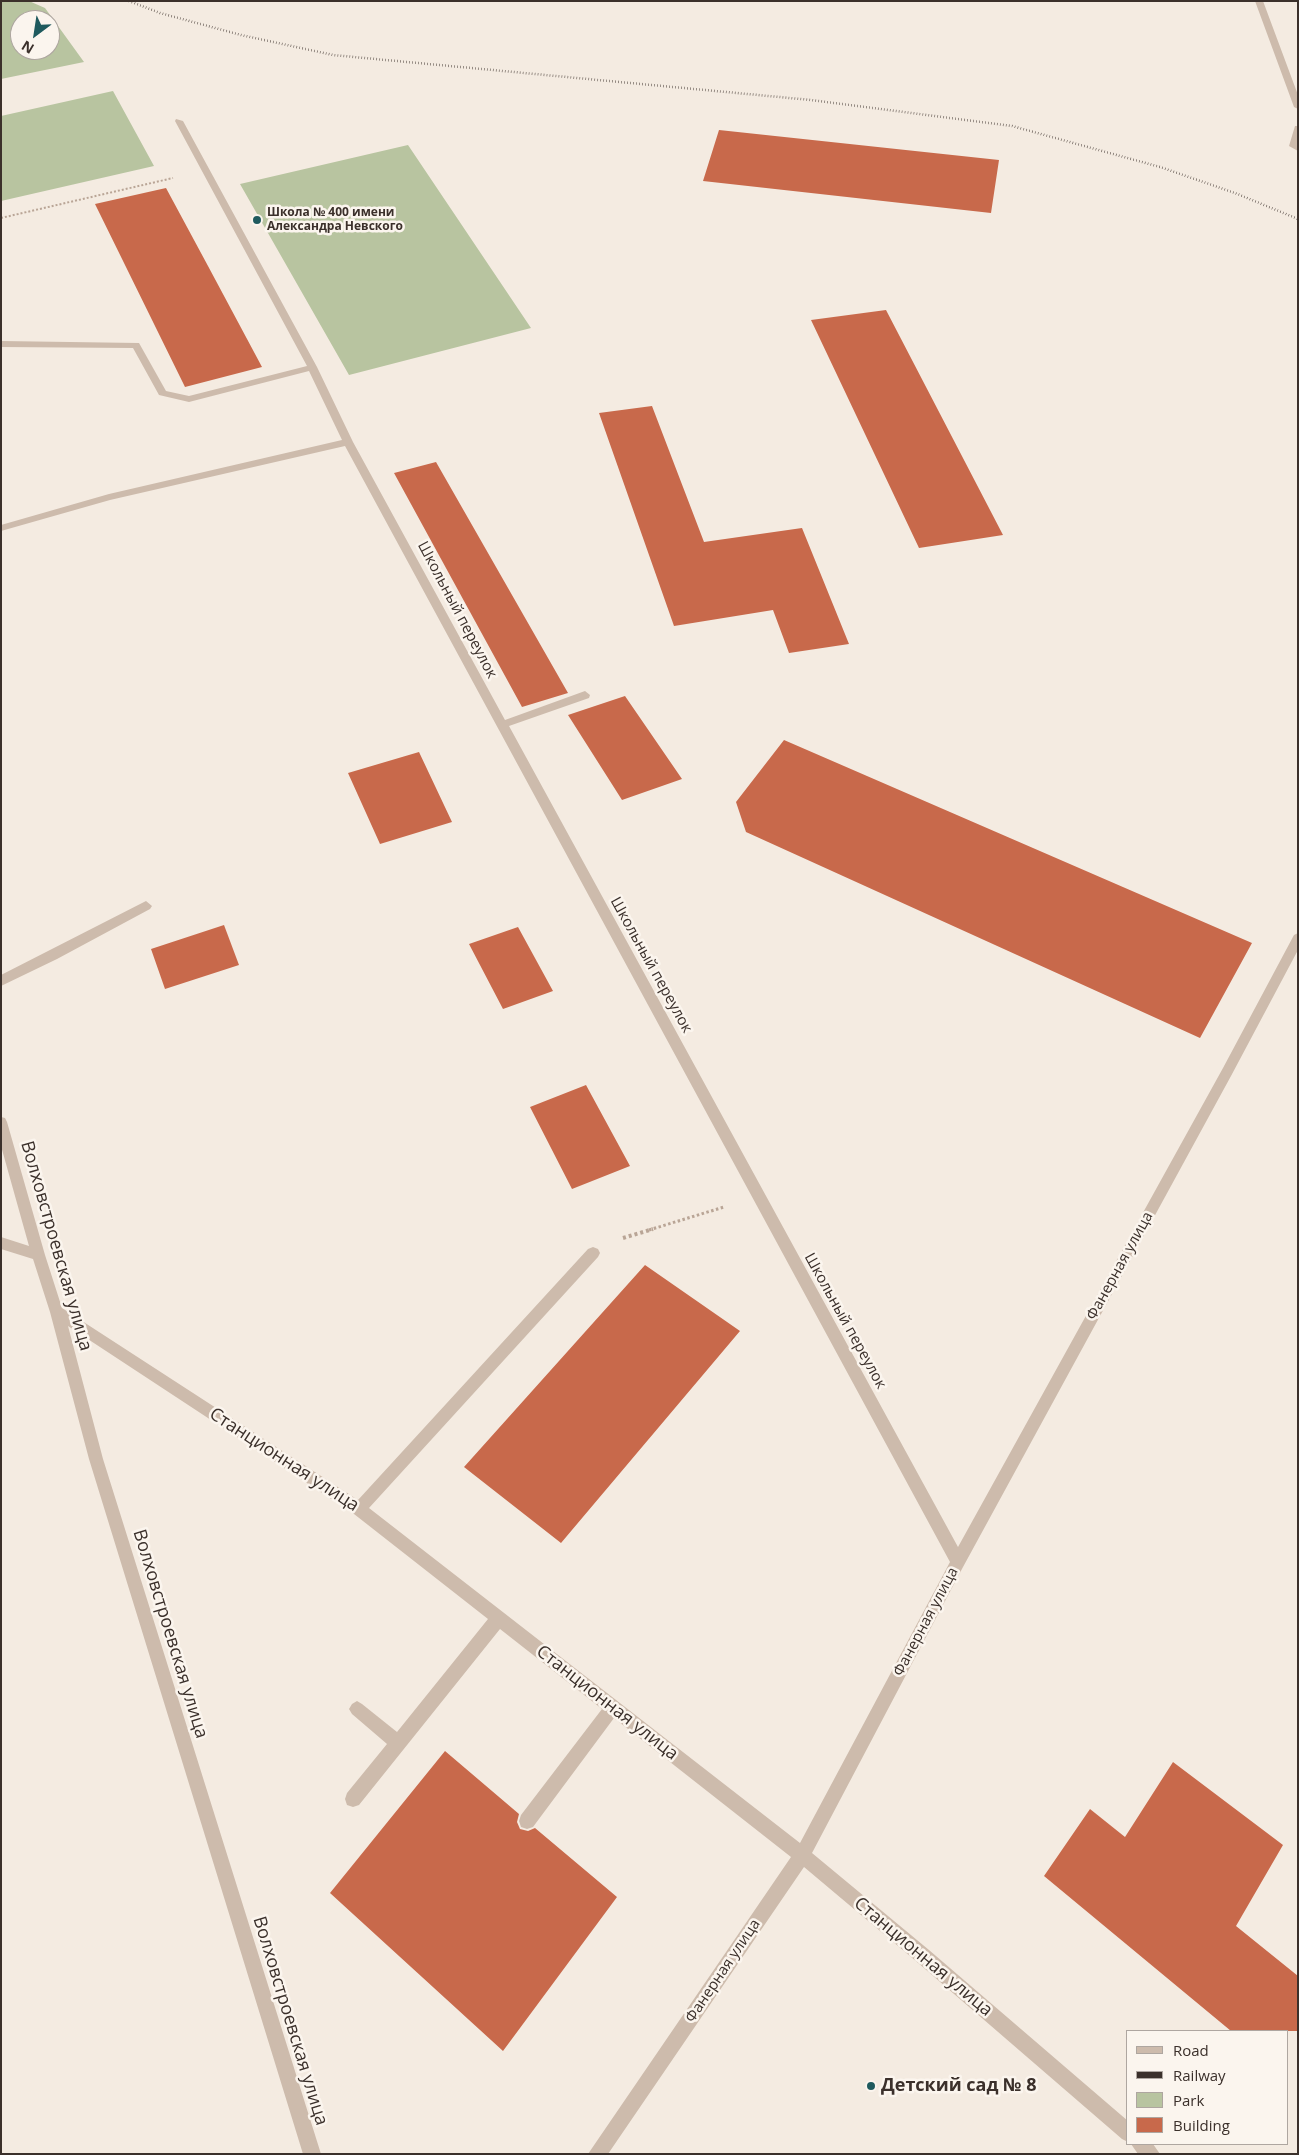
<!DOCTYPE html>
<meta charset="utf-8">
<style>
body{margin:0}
#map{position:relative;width:1299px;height:2155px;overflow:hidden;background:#f4ebe1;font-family:"Open Sans",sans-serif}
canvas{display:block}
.frame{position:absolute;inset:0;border:2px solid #3b302b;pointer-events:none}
.legend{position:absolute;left:1126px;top:2030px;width:162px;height:115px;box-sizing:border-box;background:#fbf5ee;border:1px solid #aea6a0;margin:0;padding:6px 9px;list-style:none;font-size:15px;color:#3b302b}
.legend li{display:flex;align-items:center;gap:10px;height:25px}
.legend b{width:25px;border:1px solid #aea6a0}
.north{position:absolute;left:10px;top:10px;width:50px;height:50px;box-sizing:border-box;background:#fbf5ee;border:1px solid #aea6a0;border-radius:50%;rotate:211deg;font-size:14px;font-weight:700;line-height:20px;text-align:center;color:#3b302b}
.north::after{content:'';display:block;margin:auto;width:18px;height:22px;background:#1f5a5e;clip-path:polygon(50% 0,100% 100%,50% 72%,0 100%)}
</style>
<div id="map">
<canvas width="1299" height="2155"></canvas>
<div class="frame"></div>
<ul class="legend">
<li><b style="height:6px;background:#cdbbac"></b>Road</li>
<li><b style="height:6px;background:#3b302b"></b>Railway</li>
<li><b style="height:14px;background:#b8c4a0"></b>Park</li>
<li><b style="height:14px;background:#c8694b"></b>Building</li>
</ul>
<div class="north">N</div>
</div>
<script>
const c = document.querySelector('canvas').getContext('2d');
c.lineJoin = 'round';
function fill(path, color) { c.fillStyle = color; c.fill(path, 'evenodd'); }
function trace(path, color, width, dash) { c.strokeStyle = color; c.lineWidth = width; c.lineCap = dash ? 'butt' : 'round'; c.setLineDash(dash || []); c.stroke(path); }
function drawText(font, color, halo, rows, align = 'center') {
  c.font = font + ' "Open Sans",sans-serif'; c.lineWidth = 5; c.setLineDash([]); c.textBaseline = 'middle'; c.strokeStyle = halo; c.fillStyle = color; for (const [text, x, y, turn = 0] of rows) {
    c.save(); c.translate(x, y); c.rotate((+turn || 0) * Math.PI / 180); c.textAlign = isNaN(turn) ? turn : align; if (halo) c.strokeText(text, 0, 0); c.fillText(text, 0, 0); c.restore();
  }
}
const green = new Path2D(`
 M1,1H29L45,8L84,62L1,79ZM20,20H50V50H20Z
 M113,91L154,166L1,201V116Z
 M408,145L531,328L349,375L240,184Z`);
const building = new Path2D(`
 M719,130L999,160L991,213L703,181Z
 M166,188L208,266L262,367L185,387L95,204Z
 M886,310L1003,535L919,548L811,320Z
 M652,406L704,542L802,528L849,644L789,653L773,610L674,626L599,413Z
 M436,462L568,693L522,707L394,473Z
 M625,696L682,779L622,800L568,715Z
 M784,740L1252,943L1200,1038L746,832L736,802Z
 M419,752L452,822L380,844L348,773Z
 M224,925L239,965L165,989L151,949Z
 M518,927L553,991L503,1009L469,944Z
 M586,1085L630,1166L572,1189L530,1107Z
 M645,1265L740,1331L561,1543L464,1467Z
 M445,1751L519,1814L517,1822L520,1829L528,1831L535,1828L617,1897L503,2051L330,1893Z
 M1173,1762L1283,1845L1236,1926L1298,1976V2031H1231L1044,1876L1090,1809L1125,1837Z`);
const pathFar2 = new Path2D(`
 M1,218L173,178`);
const pathFar1 = new Path2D(`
 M649,1230L724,1207`);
const path = new Path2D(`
 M623,1238L653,1229`);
const minor = new Path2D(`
 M1255,1H1263L1298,95V109L1294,107Z
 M176,119L183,121L317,367L353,442L505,720L585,691L590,695L589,698L509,726L958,1547L1223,1068L1294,935L1298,933V950L1231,1076L963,1567L812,1853L929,1950L1128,2121V2142L1122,2139L917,1962L804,1867L608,2154H588L791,1857L614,1718L533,1827L527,1829L521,1827L519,1821L521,1815L602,1709L500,1629L359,1805L353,1807L347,1805L345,1799L347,1793L387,1744L352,1714L349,1709L352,1704L357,1701L362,1704L397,1732L488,1619L354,1514L68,1326L103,1459L321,2154H303L89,1459L50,1312L33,1259L1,1249V1237L29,1246L1,1146V1117L5,1118L7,1122L45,1255L62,1308L358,1500L588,1249L593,1247L598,1249L600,1253L598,1257L369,1508L800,1843L950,1562L345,446L110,500L1,531V525L109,494L342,440L309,371L189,402L159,395L133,348L1,347V341L139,343L166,391L189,396L307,366L175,121Z
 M1295,126H1298V151L1289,146Z
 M146,901L152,906L150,909L57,959L1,986V975Z
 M1131,2144H1153L1160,2154H1138Z`);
const rail = new Path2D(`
 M129,1L160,13L241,35L333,55L811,100L1012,126L1160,167L1235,193L1298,219`);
const markers = [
 [257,220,5,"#1f5a5e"],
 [871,2086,5,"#1f5a5e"]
];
const farPoinames = [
 ["Школа № 400 имени",267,213],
 ["Александра Невского",267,227]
];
const streetNames = [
 ["Школьный переулок",457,610,62],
 ["Школьный переулок",651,965,61],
 ["Фанерная улица",1120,1266,-61],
 ["Школьный переулок",845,1321,61],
 ["Фанерная улица",926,1622,-62],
 ["Фанерная улица",723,1971,-56]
];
const nearStreetnames = [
 ["Волховстроевская улица",56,1246,74],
 ["Станционная улица",284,1460,33],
 ["Волховстроевская улица",170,1634,73],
 ["Станционная улица",607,1703,38],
 ["Станционная улица",923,1957,40],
 ["Волховстроевская улица",290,2021,73]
];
const nearPoinames = [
 ["Детский сад № 8",881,2086]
];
fill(green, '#b8c4a0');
fill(building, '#c8694b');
trace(pathFar2, '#b9a596', 2, [2, 2]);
trace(pathFar1, '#b9a596', 3, [2.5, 2.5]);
trace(path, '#b9a596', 4, [3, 3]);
fill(minor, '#cdbbac');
trace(rail, '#3b302b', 2.5, [0.5, 2.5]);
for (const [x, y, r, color] of markers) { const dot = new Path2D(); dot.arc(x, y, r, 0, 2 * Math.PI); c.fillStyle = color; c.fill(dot); trace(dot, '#fbf5ee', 2); }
drawText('bold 12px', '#3b302b', '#fbf5ee', farPoinames, 'left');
drawText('15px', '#3b302b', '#fbf5ee', streetNames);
drawText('18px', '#3b302b', '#fbf5ee', nearStreetnames);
drawText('bold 18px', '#3b302b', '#fbf5ee', nearPoinames, 'left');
</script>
